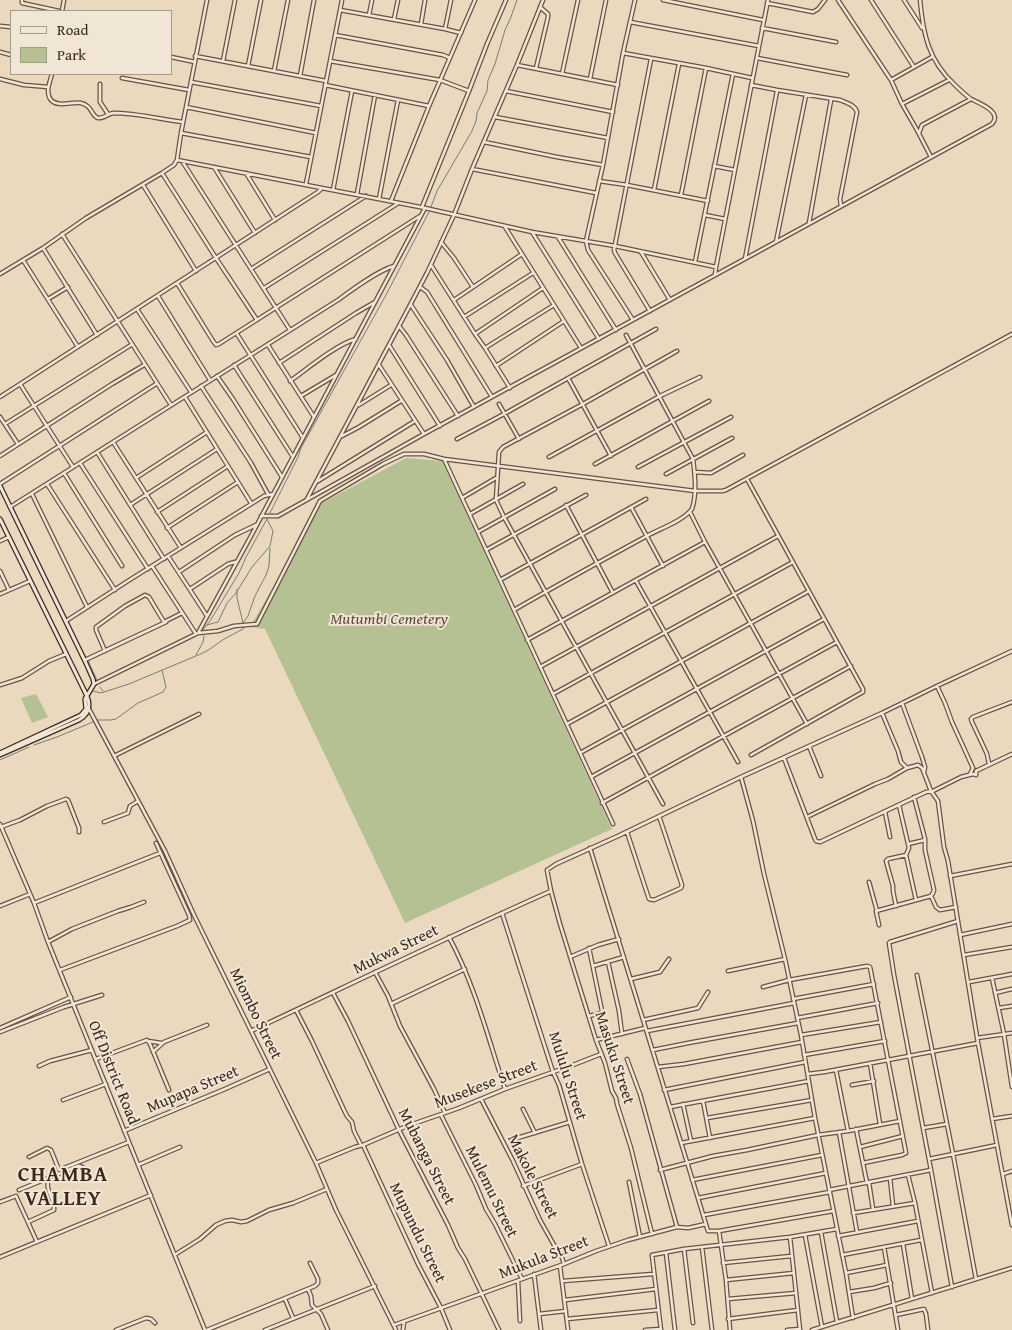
<!DOCTYPE html>
<style>
body{margin:0}
#map{position:relative;width:1012px;height:1330px;overflow:hidden;background:#ead9be;font-family:"Gentium Book Plus",serif}
canvas{display:block}
.legend{position:absolute;left:10px;top:10px;width:162px;height:65px;box-sizing:border-box;background:#f1e6d5;border:1px solid #a89a8b;margin:0;padding:6px 9px;list-style:none;font-size:15px;color:#3b281d}
.legend li{display:flex;align-items:center;gap:10px;height:25px}
.legend b{width:25px;border:1px solid #a89a8b}
</style>
<div id="map">
<canvas width="1012" height="1330"></canvas>
<ul class="legend">
<li><b style="height:6px;background:#f1e6d5"></b>Road</li>
<li><b style="height:14px;background:#b5c093"></b>Park</li>
</ul>
</div>
<script>
const c = document.querySelector('canvas').getContext('2d');
c.lineJoin = 'round';
function fill(path, color) { c.fillStyle = color; c.fill(path, 'evenodd'); }
function trace(path, color, width, dash) { c.strokeStyle = color; c.lineWidth = width; c.lineCap = dash ? 'butt' : 'round'; c.setLineDash(dash || []); c.stroke(path); }
function drawText(font, color, halo, rows, align = 'center') {
  c.font = font + ' "Gentium Book Plus",serif'; c.lineWidth = 4; c.setLineDash([]); c.textBaseline = 'middle'; c.strokeStyle = halo; c.fillStyle = color; for (const [text, x, y, turn = 0] of rows) {
    c.save(); c.translate(x, y); c.rotate((+turn || 0) * Math.PI / 180); c.textAlign = isNaN(turn) ? turn : align; if (halo) c.strokeText(text, 0, 0); c.fillText(text, 0, 0); c.restore();
  }
}
const green = new Path2D(`
 M406,458L442,461L612,829L405,923L265,629L250,627L322,503Z
 M36,694L48,717L32,723L21,698Z`);
const stream = new Path2D(`
 M431,207L437,191L472,131L476,121L477,113L487,91L488,80L495,64L505,30L511,17L517,0
 M270,513L298,457L301,448L386,295L429,212
 M243,623L248,616L255,596L266,575L269,566L270,548
 M207,625L218,622L227,603L236,593L252,567L270,546L273,531L267,519
 M202,631L210,621L239,573L246,557L267,519
 M196,655L203,642L204,636
 M89,660V663L97,680
 M100,687L103,691
 M93,691L101,693L129,684L203,653L210,649L224,639L243,629L244,627L237,598V589
 M98,720H111L116,719L138,703L163,692L166,687L162,670
 M34,745L57,737L93,722
 M0,760L29,747`);
const minor = new Path2D(`
 M22,0V3L59,11
 M663,0L763,20
 M838,0L891,80L902,104L917,130L931,157
 M871,0L914,67
 M904,0L922,28
 M767,3L813,12L818,9L825,0
 M340,10L445,29L461,33
 M62,11L64,0
 M369,15L372,0
 M394,19L398,0
 M630,22L759,46
 M421,24L425,0
 M0,26L11,27
 M762,28L836,42
 M445,29L451,0
 M335,35L443,55L450,58
 M0,52L11,55
 M623,53L706,68L752,78
 M195,56L326,81
 M171,57L195,62
 M757,58L847,75
 M223,61L235,0
 M330,61L440,80L469,91
 M517,65L618,85
 M248,66L261,0
 M536,68L548,17V14L540,7
 M274,71L288,0
 M52,74C50,81 45,93 51,100C58,108 73,101 81,103C93,106 91,116 98,118C103,119 108,114 113,113C135,113 160,119 183,122
 M562,74L578,0
 M300,76L314,0
 M122,78L189,90
 M0,79L24,85L48,87
 M590,79L606,0
 M891,80L932,57
 M191,82L321,106
 M100,84V102L108,114
 M325,85L429,106
 M751,85L777,90L840,100C847,103 855,105 857,112L840,199L841,206
 M506,91L613,112
 M902,104L949,80
 M186,107L316,133
 M495,117L608,138
 M181,133L311,157
 M919,133L922,125L971,99
 M484,142L557,157L603,165
 M177,160L425,208L532,232L615,246L716,267
 M182,161L290,330
 M714,166L735,170
 M214,167L255,233
 M472,169L596,193
 M162,173L216,258L257,320
 M246,173L275,220
 M599,181L627,185L708,201
 M306,184L342,0
 M143,185L196,271
 M333,190L352,91
 M654,190L679,64
 M357,194L375,95
 M681,195L706,68
 M379,199L398,100
 M391,201L429,106L475,0
 M422,207L469,91L487,44L506,0
 M705,215L725,219
 M809,223L831,100
 M505,227L581,348
 M532,232L599,339
 M62,234L171,405
 M558,237L616,330
 M441,242L454,258L473,287
 M776,242L806,95
 M43,248L97,335
 M641,252L670,300
 M745,259L777,91
 M23,260L78,347
 M695,262L733,74
 M431,265L475,334L485,348L510,388
 M251,269L366,196
 M0,274L43,248L86,218L162,173L174,165L177,160L181,133L207,0
 M715,275L716,267L768,0
 M177,283L213,341L216,345L219,344L420,216
 M420,287L427,292L492,397
 M264,288L397,204
 M158,296L210,380
 M48,299L68,287
 M454,300L522,254
 M411,305L447,360L474,407
 M137,309L191,392
 M650,311L615,253L614,250L651,59
 M464,317L533,273
 M633,320L588,250L586,241L603,165L623,53L635,0
 M399,326L427,273L454,215L472,169L517,65L543,0
 M237,334L303,438
 M475,334L543,288
 M268,345L314,417
 M389,345L440,426
 M485,348L554,305
 M279,363L356,313L375,302
 M234,365L293,457
 M379,365L424,434
 M496,366L564,321
 M217,376L233,399L282,477
 M568,378L611,456
 M290,381C307,369 337,344 356,339
 M20,384L73,467
 M201,386L251,463L268,494
 M301,396L336,375
 M0,397L318,192L321,189
 M185,397L251,503
 M499,404L519,439
 M359,405L391,385
 M0,417L18,444
 M5,424L131,345
 M342,436L359,427L401,401
 M457,439L504,414L656,329
 M113,442L181,548
 M97,452L164,559
 M0,456L112,384L144,365
 M549,457L660,396L700,377
 M444,459L613,824
 M80,463L148,569
 M595,464L709,401
 M638,467L731,417
 M695,472L711,473L743,455
 M64,473L122,566
 M666,474L732,438
 M136,478L207,432
 M747,479L863,689V692L751,755
 M318,481L415,421
 M0,484L156,384
 M47,484L115,590
 M32,494L87,607
 M462,498L496,478
 M307,499L399,326L406,335L458,416
 M130,505L217,449
 M566,505L613,593
 M10,507L338,300C353,289 377,271 394,266
 M631,507L663,566
 M157,512L228,466
 M470,514L523,484
 M261,516H278L424,434L992,124C1003,112 979,103 971,99C965,95 959,89 954,84C928,60 923,33 920,0
 M167,528L238,482
 M478,532L555,489
 M0,541L9,537
 M705,542L807,724
 M486,550L586,495
 M168,556L207,616
 M152,566L196,634
 M0,571L9,590
 M179,572L235,535L256,525
 M500,580L646,499
 M636,581L738,762
 M190,589L228,564L235,562
 M0,594L30,581
 M514,610C557,585 601,561 645,537C659,529 683,521 692,509C697,494 695,475 693,459L626,335
 M66,621L131,579L264,496L273,494
 M198,633L251,536L425,208
 M527,640L705,542L690,512
 M105,651L96,630V627L125,606L145,595L149,597L164,622L182,613
 M85,660L166,622
 M540,667L778,536
 M94,684L198,633L218,631L234,626L257,624L320,501L383,464L404,454H424L444,459L695,491H722L726,490L1012,334
 M0,685L22,678L49,661L66,654
 M937,686L945,703L952,722L973,768L970,774
 M553,694L793,562
 M902,703L922,757L925,767L924,772
 M89,709L165,851L194,915L316,1163L336,1210L396,1330
 M882,713L898,751L901,762L907,768L918,765L922,768L924,773L931,791L938,801L944,847L948,861L978,1043L1012,1225
 M567,724L809,591
 M809,746L821,776
 M580,753L824,619
 M114,756L199,714
 M784,758L815,839L816,841L820,842L926,792L933,791L961,777L973,774L976,775V771L1012,754
 M989,764L987,754L972,722L971,719L973,717L1012,702
 M591,777L837,642
 M741,777L753,821L764,874L785,959L801,1035L815,1118L846,1273L853,1318
 M914,797L925,839V850L934,890L933,893L931,896
 M602,803L851,666
 M663,804L504,517L496,500L499,452L503,447L583,404L677,351
 M899,805L909,848L906,855L916,900
 M885,812L890,837
 M807,817L875,784L888,779L907,768
 M104,822L128,813L130,806L138,801
 M0,824L34,903L48,942L205,1330
 M1,827L20,820L47,806L66,799L68,800L79,828V832
 M627,832L649,899L654,900L681,888L682,885L659,816
 M908,844L925,840
 M590,848L687,1162L708,1231H719
 M950,876L1012,864
 M869,882L877,911
 M931,896L936,907L940,910L956,907
 M34,903L160,853
 M0,906L30,894
 M896,906L893,891V886L886,861L888,859L906,855
 M502,913L553,1072L559,1085L582,1164L609,1246
 M879,925L876,911L931,896
 M960,935L1012,924
 M449,937C475,985 488,1038 505,1089
 M48,942L72,929L118,911L131,907L144,902
 M589,948L602,1011L601,1013L589,1016
 M964,955L1012,947
 M570,957L598,945L619,939
 M608,962L619,1011L622,1034
 M593,966L624,957
 M60,970L177,926L190,920L189,915L156,843
 M728,971L785,959
 M375,972L388,996L400,1026L434,1089L445,1113
 M917,975L953,1154L976,1279
 M992,978L1004,1034L1012,1087
 M631,979L660,972L669,959
 M969,982L1012,974
 M763,987L789,980L867,966L870,967L906,1153L902,1155L863,1163
 M333,993L348,1021L399,1130L448,1225L458,1248L465,1259L499,1330
 M995,993L1012,989
 M793,999L874,984
 M391,1004L465,969
 M999,1008L1012,1006
 M296,1010L312,1041L344,1110L347,1116L352,1122L354,1131L361,1145
 M797,1018L878,1003
 M643,1020L698,1008L708,992
 M0,1028L71,997
 M251,1031C351,984 450,936 551,891
 M647,1031L794,1003
 M0,1032L64,1007L102,995
 M801,1035L881,1022
 M977,1038L1012,1033
 M596,1040L645,1028
 M148,1041L161,1043
 M653,1050L688,1043L798,1023
 M153,1052L164,1042L207,1025
 M804,1055L885,1041
 M96,1059L147,1040L150,1044L169,1090
 M627,1059L640,1094L677,1227
 M870,1063L880,1124
 M39,1066L50,1061L92,1050
 M658,1067L684,1064L802,1042
 M836,1070L848,1131
 M808,1074L824,1072L978,1043
 M852,1085L874,1081
 M664,1090L805,1062
 M481,1099L513,1161L540,1220L554,1245L560,1251L564,1264
 M63,1100L106,1084
 M703,1101L710,1138
 M683,1104L691,1141
 M670,1107L809,1081
 M523,1109L535,1133
 M441,1115L476,1185L486,1209L495,1224L522,1279
 M707,1118L812,1100
 M992,1119L1012,1116
 M923,1128L947,1124
 M856,1129L867,1183
 M124,1131L225,1089L270,1069
 M839,1132L857,1232
 M514,1139L570,1122
 M681,1143L815,1118
 M363,1145L418,1264L441,1308L450,1330
 M860,1147L903,1136
 M29,1157L47,1148L51,1150L59,1170L129,1142
 M929,1159L997,1145
 M316,1163L355,1147L363,1145L407,1126L459,1108L505,1089L573,1065L601,1054
 M138,1165L180,1147
 M660,1170L713,1156L747,1150L818,1135L848,1131L900,1121
 M1003,1174L1012,1171
 M908,1175L915,1203L932,1293
 M890,1178L893,1206
 M692,1180L822,1155
 M629,1182L640,1237
 M869,1183L873,1209
 M523,1186L582,1164
 M19,1190L78,1166H80L85,1169
 M829,1190L931,1170
 M698,1198L826,1173
 M0,1202L16,1196L37,1242
 M853,1213L915,1203
 M704,1215L830,1192
 M28,1222L54,1210C55,1199 44,1190 49,1178
 M821,1232L837,1322
 M652,1234L631,1148L617,1104L616,1098L612,1091L605,1063L596,1040L560,924L551,891L547,870L556,864L618,836L741,777L882,713L937,686L1012,651
 M805,1235L822,1327
 M838,1236L918,1221
 M790,1237L800,1330
 M903,1244L912,1299
 M702,1247L712,1330
 M884,1247L898,1330
 M684,1249L693,1323
 M666,1253L675,1330
 M176,1254L200,1239L216,1225L225,1221L232,1220L241,1222L247,1221L269,1210L293,1203L327,1189
 M842,1255L921,1240
 M0,1257L151,1195
 M723,1263L791,1256
 M560,1266L568,1330
 M846,1273L887,1265
 M534,1274L541,1330
 M726,1280L794,1273
 M518,1281L520,1321
 M563,1281L653,1274
 M952,1287L931,1170L894,975L889,943L890,942L958,921
 M308,1289L311,1296L312,1305L321,1314L328,1330
 M849,1292L874,1288L891,1283
 M285,1299L293,1318
 M728,1299L796,1293
 M565,1300L656,1289
 M539,1314L566,1311
 M896,1315L924,1309L926,1314L928,1330
 M567,1319L658,1310
 M728,1319L798,1310
 M394,1325L564,1264L596,1251L628,1240L677,1227L688,1228L706,1224
 M116,1330L146,1318L151,1319L155,1323
 M207,1330L315,1286L318,1283V1279L310,1263
 M265,1330L375,1286
 M403,1330L404,1322
 M645,1330L661,1329
 M661,1330L652,1255L684,1249L790,1237L837,1229
 M730,1330L726,1280L719,1231L833,1211
 M787,1330L800,1329
 M812,1330L1012,1268`);
const secondary = new Path2D(`
 M0,486L85,661L93,679L94,684L85,699L86,709L81,715L0,753
 M0,519L87,696C91,706 89,714 79,720L0,755`);
const parkNames = [
 ["Mutumbi Cemetery",389,620]
];
const streetNames = [
 ["Mukwa Street",396,950,-26],
 ["Miombo Street",255,1014,64],
 ["Masuku Street",614,1058,72],
 ["Off District Road",113,1073,68],
 ["Mululu Street",567,1076,72],
 ["Musekese Street",486,1085,-21],
 ["Mupapa Street",193,1090,-23],
 ["Mubanga Street",426,1157,63],
 ["Makole Street",532,1177,63],
 ["Mulemu Street",491,1192,64],
 ["Mupundu Street",417,1233,64],
 ["Mukula Street",544,1258,-21]
];
const districtNames = [
 ["CHAMBA",63,1176],
 ["VALLEY",63,1200]
];
fill(green, '#b5c093');
trace(stream, '#757e7b', 1);
trace(minor, '#675445', 5);
trace(secondary, '#3b281d', 5.5);
trace(minor, '#f1e6d5', 2.5);
trace(secondary, '#f1e6d5', 3);
drawText('italic 16px', '#5a4e3a', '#f1e6d5', parkNames);
drawText('16px', '#3b281d', '#f1e6d5', streetNames);
c.letterSpacing = '1px';
drawText('bold 21px', '#3b281d', '#f1e6d5', districtNames);
c.letterSpacing = '0px';
</script>
